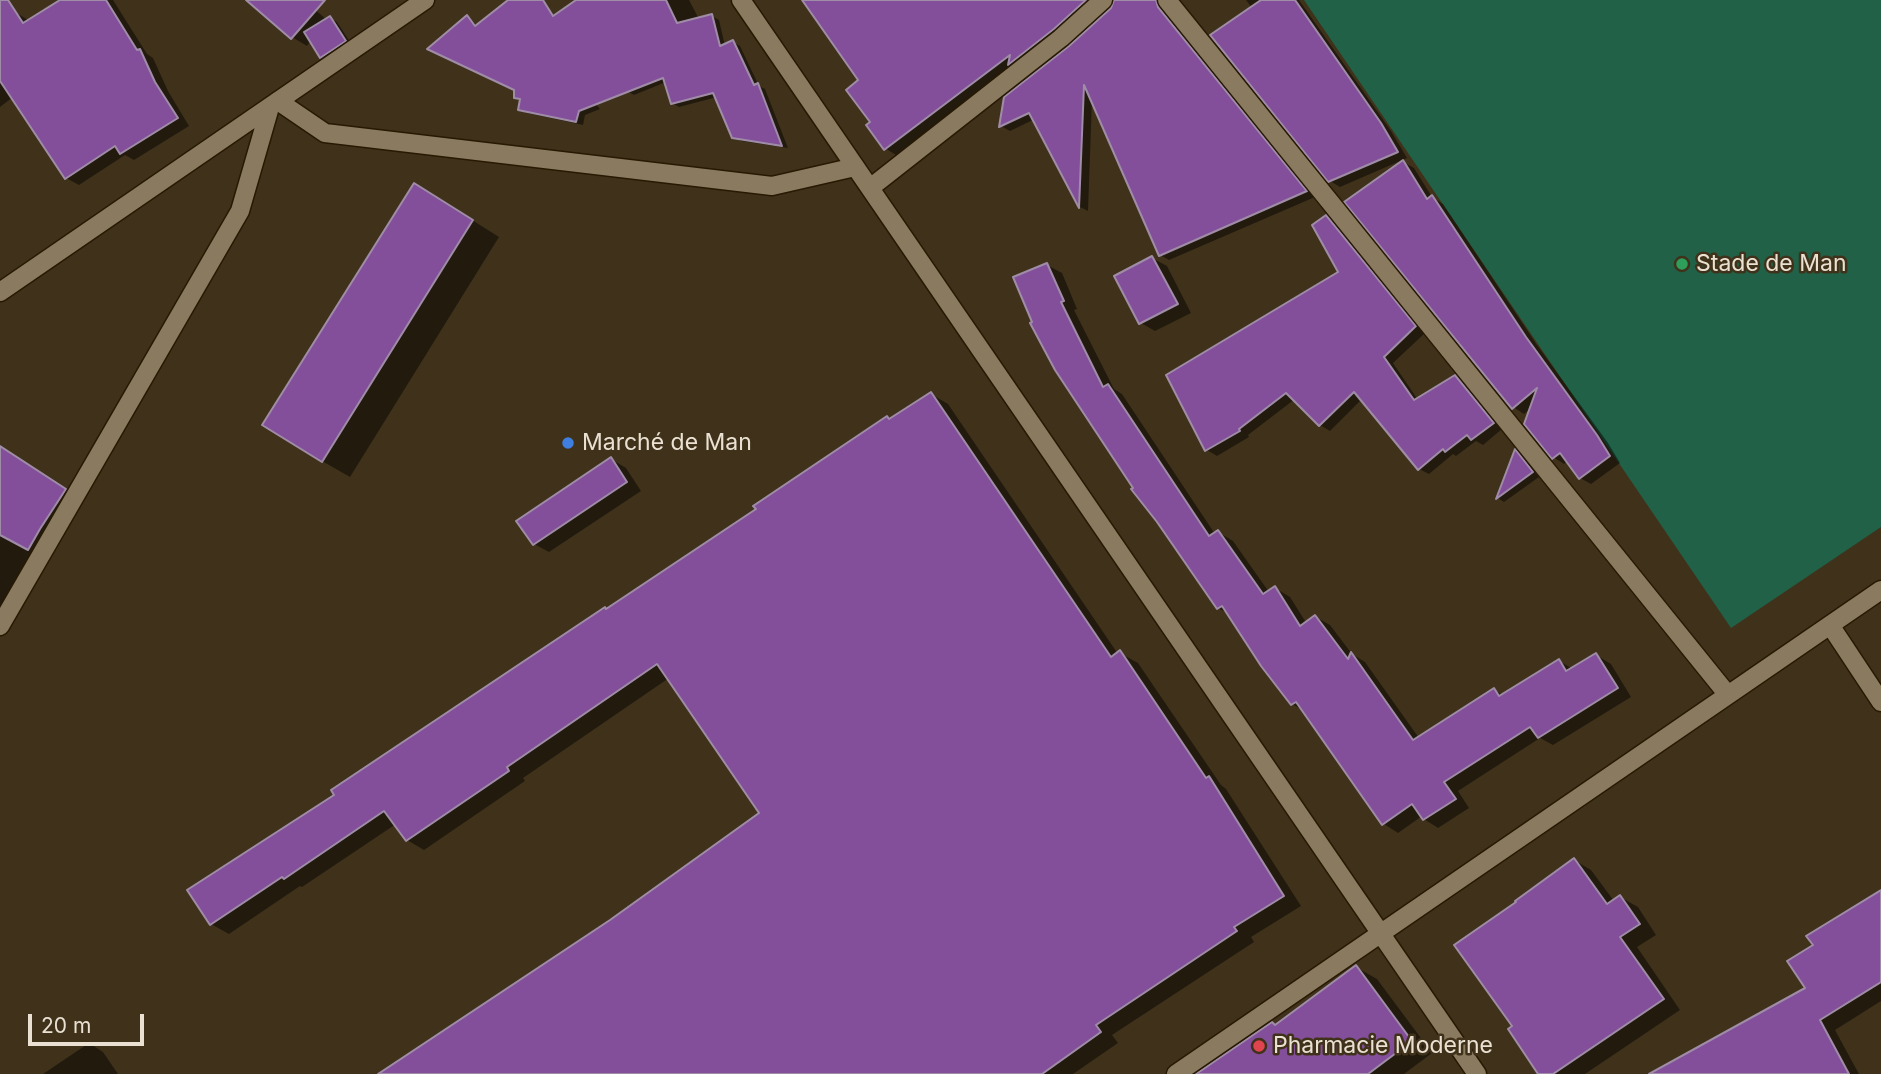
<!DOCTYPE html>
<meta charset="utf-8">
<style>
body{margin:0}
#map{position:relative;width:1881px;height:1074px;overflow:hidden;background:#40321a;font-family:Inter,sans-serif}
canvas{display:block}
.scale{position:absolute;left:28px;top:1014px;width:116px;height:32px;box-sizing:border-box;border:4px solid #eae1d3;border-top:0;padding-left:9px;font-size:21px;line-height:24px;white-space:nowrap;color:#eae1d3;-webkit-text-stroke:5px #40321a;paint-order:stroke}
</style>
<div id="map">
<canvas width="1881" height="1074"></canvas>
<div class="scale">20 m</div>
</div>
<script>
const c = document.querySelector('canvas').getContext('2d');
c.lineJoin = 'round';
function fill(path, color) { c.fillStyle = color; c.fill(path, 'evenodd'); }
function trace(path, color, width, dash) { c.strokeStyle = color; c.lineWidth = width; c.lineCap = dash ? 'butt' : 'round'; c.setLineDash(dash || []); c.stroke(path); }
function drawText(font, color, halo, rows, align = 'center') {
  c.font = font + ' Inter,sans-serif'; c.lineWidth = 5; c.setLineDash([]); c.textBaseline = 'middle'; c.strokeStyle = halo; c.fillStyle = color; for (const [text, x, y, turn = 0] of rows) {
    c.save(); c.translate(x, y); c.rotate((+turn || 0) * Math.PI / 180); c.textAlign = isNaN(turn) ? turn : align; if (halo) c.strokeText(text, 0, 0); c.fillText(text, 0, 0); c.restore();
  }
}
const green = new Path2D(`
 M1304,0H1881V527L1731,628Z`);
const shadow = new Path2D(`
 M64,0H113L147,54L153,58L168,91L189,126L134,160L125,155L79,185L66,178L13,97L0,107V23L15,12L28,20Z
 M247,0H304L327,20L330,18L337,22L352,45L328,60L321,56L311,40L307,46L292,37Z
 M574,0H689L699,19L712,16L719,20L725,46L733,42L740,46L759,86L765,89L788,148L741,141L733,136L717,97L679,107L672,103L666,82L634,95L627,91Z
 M802,0H1069L1088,19L899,157L885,148L873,122L861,80L806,3Z
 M1122,0H1163L1315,197L1169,260L1160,255L1092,100L1088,211L1080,207L1035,119L1010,131L1001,126L1069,48Z
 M1246,0H1299L1391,131L1407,158L1340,187L1330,181L1252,8Z
 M516,5L600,109L585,115L583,125L527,113L520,109L522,101L515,97L516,90L467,18L478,26Z
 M1403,162L1414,168L1432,197L1443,204L1537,345L1608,443L1620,463L1591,484L1580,478L1568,461L1564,464L1553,457L1532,407L1524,414L1513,407Z
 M442,201L499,237L350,477L322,461Z
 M1326,217L1336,223L1425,333L1393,363L1418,400L1455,377L1465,383L1502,429L1483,445L1476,441L1456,456L1453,454L1429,474L1419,469L1362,399L1330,431L1320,425L1295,399L1248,435L1249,437L1217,456L1207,450L1168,376L1340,273Z
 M1152,258L1167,266L1191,313L1155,331L1141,323Z
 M1047,265L1062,273L1077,309L1074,310L1114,389L1122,394L1215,534L1218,532L1233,541L1269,592L1275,588L1290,597L1307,624L1316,617L1330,625L1352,654L1365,662L1419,738L1494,690L1503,695L1559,661L1573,669L1596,655L1611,664L1631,697L1553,745L1540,738L1458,791L1469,808L1438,828L1424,819L1422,816L1398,833L1384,824L1304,711L1292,704L1229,614L1218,608L1135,488L1056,369Z
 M931,394L948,404L1118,654L1120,653L1138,663L1221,785L1226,789L1301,906L1251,937L1254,942L1112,1035L1118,1043L1073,1074H381L611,922L761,814L669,678L523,778L525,781L424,850L407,840L396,824L302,887L300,886L229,934L211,924L336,796L607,610Z
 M1516,452L1522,455L1539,477L1504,502L1498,498Z
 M611,459L626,468L641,491L549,552L534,544Z
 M21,461L77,497L0,615V467Z
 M1574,860L1591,870L1614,901L1620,897L1638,907L1656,935L1637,947L1680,1010L1585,1074H1540L1515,1027Z
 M1881,892V1001L1835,1030L1859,1074H1653L1807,989L1815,945Z
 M1356,967L1377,979L1432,1053L1404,1074H1198L1276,1026Z
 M89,1043L103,1052L118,1074H43Z`);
const building = new Path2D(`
 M0,0H8L23,23L60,0H106L137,50L140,49L155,82L178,118L120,154L115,146L65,179L0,81Z
 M246,0H325L291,39Z
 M508,0H543L553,16L576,0H666L677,23L712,14L720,46L733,40L754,85L758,83L782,146L732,138L713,93L671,104L663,78L579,111L576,122L518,110L520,99L514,98V90L427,49L467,15L475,26Z
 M802,0H1086L1054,29L1008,65L1010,55L884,150L866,125L870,122L846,90L858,80Z
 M1114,0H1156L1158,7L1307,191L1159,256L1084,85L1079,208L1029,113L999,127L1004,97L1069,46L1111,8Z
 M1261,0H1295L1381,123L1398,152L1328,182L1210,35Z
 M330,16L346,41L320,58L304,32Z
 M1403,160L1427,199L1432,195L1526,337L1597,435L1610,456L1579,479L1560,453L1552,459L1524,424L1537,388L1512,409L1344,202Z
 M414,183L473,220L322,462L262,425Z
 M1326,215L1416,326L1384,357L1414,400L1455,375L1494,423L1471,440L1467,435L1445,452L1443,449L1418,470L1354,392L1319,426L1286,393L1239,429L1240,431L1205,451L1166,375L1338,272L1312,225Z
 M1152,256L1178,304L1139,324L1114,276Z
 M1047,263L1064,301L1061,302L1103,387L1108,384L1209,536L1218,530L1263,594L1275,586L1300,626L1315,615L1348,659L1351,652L1413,740L1494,688L1499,696L1559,659L1566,671L1596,653L1618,688L1538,738L1530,727L1444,782L1456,799L1423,820L1412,804L1382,825L1296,702L1291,705L1261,666L1222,606L1217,609L1157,522L1131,489L1133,488L1055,370L1030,323L1032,322L1013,277Z
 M931,392L1111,657L1120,650L1206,778L1209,776L1284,896L1234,927L1237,931L1096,1025L1101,1032L1042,1074H378L610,920L759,813L657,664L507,767L509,771L406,841L384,811L284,879L282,877L210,925L187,890L334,795L331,790L605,607L606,609L756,509L753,506L887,416L889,419Z
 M0,446L66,489L40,529L28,550L0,535Z
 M1515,449L1533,472L1496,499Z
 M611,457L627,482L533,545L516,521Z
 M1574,858L1607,904L1620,895L1640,924L1620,937L1664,999L1553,1074H1538L1508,1029L1512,1026L1454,945L1516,902L1515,901Z
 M1881,890V982L1820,1020L1849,1074H1649L1805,988L1787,961L1813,945L1806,936Z
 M1356,965L1412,1041L1368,1074H1196L1272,1022L1275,1025Z`);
const pedestrian = new Path2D(`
 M278,101L325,133L772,186L855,167`);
const minor = new Path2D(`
 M741,0L1477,1074
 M1167,0L1728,695
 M870,188L1061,38L1103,0
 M0,292L425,0
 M1830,625L1881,702
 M0,626L240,211L270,107
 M1176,1074L1881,590`);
const markers = [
 [1682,264,7,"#2e9e5b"],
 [568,443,7,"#3f7fe0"],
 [1259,1046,7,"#e0444e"]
];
const poiNames = [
 ["Stade de Man",1696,264],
 ["Marché de Man",582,443],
 ["Pharmacie Moderne",1273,1046]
];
fill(green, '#206148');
fill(shadow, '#0007');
fill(building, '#834f9a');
trace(building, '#9f8da7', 2);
trace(pedestrian, '#271903', 21);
trace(minor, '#271903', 21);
trace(pedestrian, '#8a7a60', 18);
trace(minor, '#8a7a60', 18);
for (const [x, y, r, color] of markers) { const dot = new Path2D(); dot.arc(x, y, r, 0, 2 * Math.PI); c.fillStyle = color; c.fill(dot); trace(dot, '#40321a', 2.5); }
drawText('23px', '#eae1d3', '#40321a', poiNames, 'left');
</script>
